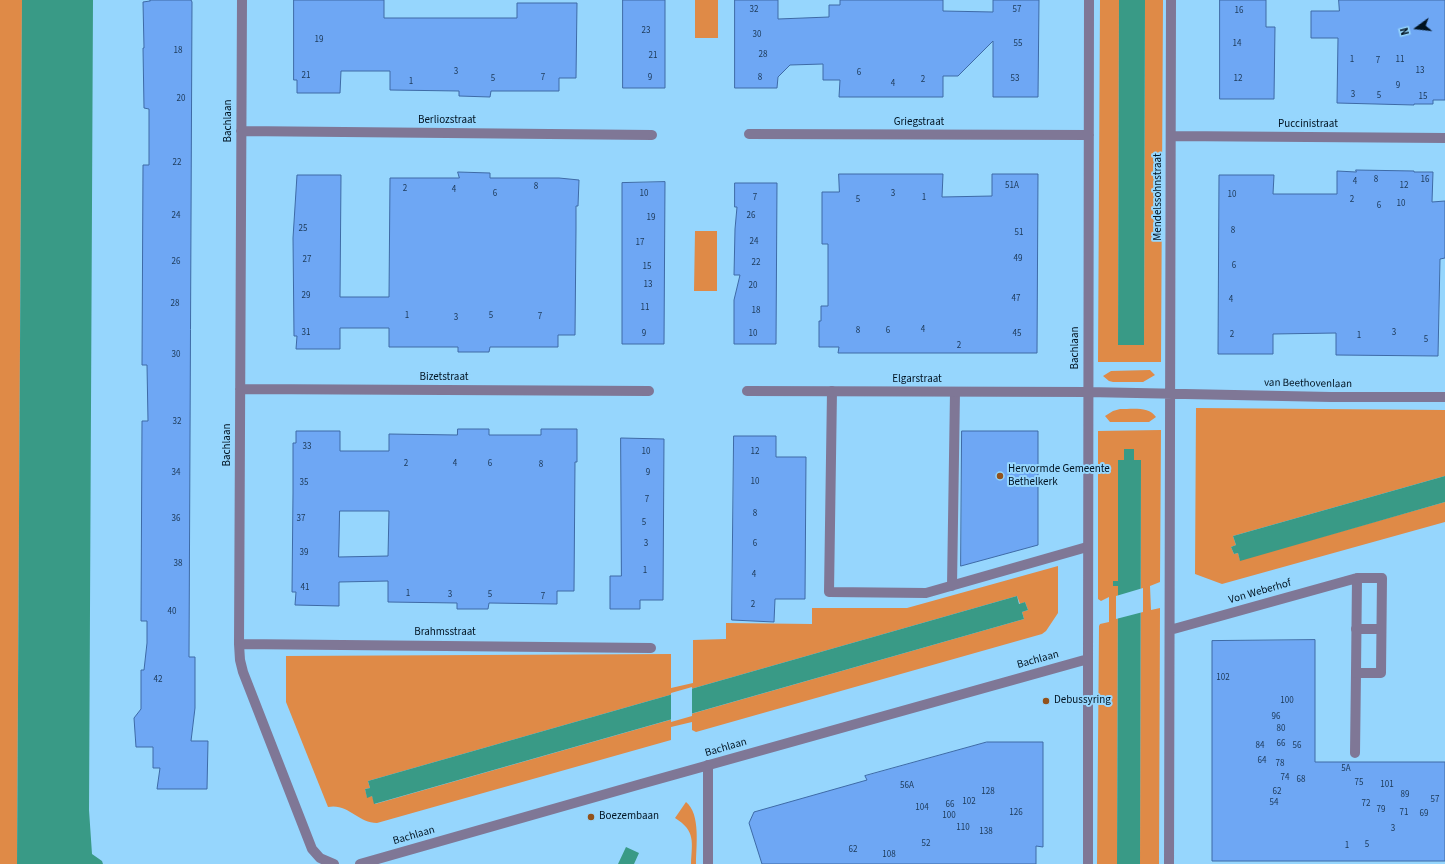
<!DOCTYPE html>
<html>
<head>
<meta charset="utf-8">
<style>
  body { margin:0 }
  #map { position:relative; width:1445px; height:864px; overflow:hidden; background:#96d6fd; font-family:"Source Sans 3",sans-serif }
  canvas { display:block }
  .north { position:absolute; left:1397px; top:8px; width:40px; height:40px; -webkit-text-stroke:3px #96d6fd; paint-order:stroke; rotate:255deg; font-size:11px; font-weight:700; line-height:16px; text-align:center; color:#001321 }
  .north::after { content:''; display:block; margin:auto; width:14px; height:18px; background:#001321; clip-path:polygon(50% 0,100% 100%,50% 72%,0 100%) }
</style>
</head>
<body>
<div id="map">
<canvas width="1445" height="864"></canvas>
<div class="north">N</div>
</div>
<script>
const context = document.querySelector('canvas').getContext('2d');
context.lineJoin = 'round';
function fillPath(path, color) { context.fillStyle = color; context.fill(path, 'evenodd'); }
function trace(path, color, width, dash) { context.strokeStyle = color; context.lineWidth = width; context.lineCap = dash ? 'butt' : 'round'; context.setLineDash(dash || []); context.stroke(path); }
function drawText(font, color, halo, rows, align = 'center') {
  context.font = font + ' "Source Sans 3",sans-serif'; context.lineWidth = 4; context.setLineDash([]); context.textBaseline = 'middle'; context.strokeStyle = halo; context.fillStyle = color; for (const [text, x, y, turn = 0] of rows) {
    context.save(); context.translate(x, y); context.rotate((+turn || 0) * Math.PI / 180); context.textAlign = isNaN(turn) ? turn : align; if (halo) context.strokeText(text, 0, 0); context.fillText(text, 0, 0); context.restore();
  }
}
fillPath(new Path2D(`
  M0 0H22L17 864H0Z
  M695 0H718V38H695Z
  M1100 0H1119L1118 345H1144L1145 0H1163L1161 362H1098Z
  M695 231H717V291H694Z
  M1150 370 1155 375 1143 382H1113L1109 381 1103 376 1111 371Z
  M1196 408 1445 410V476L1233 536 1236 545 1231 547 1234 554 1238 553 1240 560 1445 502V522L1222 584 1195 574Z
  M1120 409C1132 409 1149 406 1156 417L1149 422H1110L1105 416 1113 411Z
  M1161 430 1160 582 1150 586 1151 610 1160 608 1159 864H1140L1141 460H1134L1124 450V460H1119L1118 581H1114L1113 586H1118L1117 864H1097L1099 626 1100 624 1109 622V597L1101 601 1098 599V431Z
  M1058 566V613L1046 631 1042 634 696 732 692 730V722L671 727V740L377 823C358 823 348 803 328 807L286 702V656L671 654V688L693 683V640L726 639V623L812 624V608H907ZM1017 596 1020 604 1025 602 1028 610 1022 612 1024 619 375 804 372 796 367 797 365 789 370 788 368 781Z
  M686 802C701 814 696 847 696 864H691C692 842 696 831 675 818Z`), '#df8a47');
fillPath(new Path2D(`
  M22 0H93L89 810 92 854 102 861 103 864H17Z
  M1119 0H1145L1144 345H1118Z
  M1124 449H1134V460H1141L1140 864H1117L1118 586H1113V581H1118V460H1124Z
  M1445 476V502L1240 561 1238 553 1234 554 1231 547 1236 545 1233 536Z
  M1017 596 1019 604 1025 602 1028 610 1022 612 1024 619 374 804 372 796 367 798 365 789 370 788 368 781Z
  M626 847 639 853 634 864H618Z`), '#399a86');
fillPath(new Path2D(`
  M1143 588V612L1116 619V596Z
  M692 687V716L671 722V693Z`), '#96d6fd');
const building = new Path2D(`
  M150 0H191L192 2 189 657H195V708L191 741H208L207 789H157L160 768H153V747H136L134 718 141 709V670H144L147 643V621H141L142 421H148L147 365H142L143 165H149V109L144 108 143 48H144L143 2 150 1Z
  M294 0H384V18H517V3H577L576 78H559V91H491L490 97 459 96V91L390 90V71H341L340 93H297V80H294Z
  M623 0H665V88H623Z
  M735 0H778V19L829 17V5H840V0H943V11L993 12V0H1039L1038 97H993V41L958 76H943V97H839L840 80H823V64L790 65 778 77 777 88H735Z
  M1220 0H1266V27H1275L1274 99H1220Z
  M1339 0H1445V100H1433V104H1414V105L1337 103 1338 38H1311V11H1339Z
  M1356 170 1414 171V172H1433L1432 202 1445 201V258L1440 259 1438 356 1336 355V333L1273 334V354H1218L1219 175H1274L1273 194H1337V171L1356 172Z
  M458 172 490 173V178H559L579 180 578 206H576V229L575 335H558V347H490L489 352H458V347H389V328H340V349H296L297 336H294L293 238 297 175H341L340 297H389L390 178H459Z
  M839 174H943L942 197 992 196V174H1038L1037 353H838L839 347H819V321H821V306H828V244H822V192H839Z
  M665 182 664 344H622V183Z
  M735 183H777L776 344H734V300L740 275H734L735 229 737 207H735Z
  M458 429H489V435H541V429H577V462H575L574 591H557V604L489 603 488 609H457V603L388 602V581L339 582V606L295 605 296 592H292L293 493V443H296V431H340V451H389V434L457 435ZM340 511H389L388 556 339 557Z
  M962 431H1038V545L961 566Z
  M734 436H776V457H806L805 599H775L774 622 732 620Z
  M621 438 664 439 663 600H640V609H610V576H621Z
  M1315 640V762H1445V861H1212V641Z
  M987 742H1043V847L1036 846V864H762L749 823 754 812 867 780 865 776Z`);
fillPath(building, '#6ea7f4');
trace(building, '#3e6aa6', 1);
trace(new Path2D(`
  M832 391 829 592 926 593 1087 547
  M952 586 955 392
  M1356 629H1381
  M1355 753 1356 673
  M708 765V864`), '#7f7796', 10);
trace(new Path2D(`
  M242 0 239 644 240 660 243 672 312 849 320 858 334 864
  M241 131 652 135
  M749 134 1089 135
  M1171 136 1445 138
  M240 389 649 391
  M747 391 1088 392 1331 397H1445
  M1357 578H1382L1381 673H1356Z
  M1170 630 1357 578
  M239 644 651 648
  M360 864 641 784 1088 659 1089 0
  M1088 864V659
  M1169 864 1171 0`), '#7f7796', 10);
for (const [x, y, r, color] of [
  [1000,476,4,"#92521c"],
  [1046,701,4,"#92521c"],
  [591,817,4,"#92521c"]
]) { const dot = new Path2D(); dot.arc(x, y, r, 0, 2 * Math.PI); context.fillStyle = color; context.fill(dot); trace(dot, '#96d6fd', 1.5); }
drawText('9px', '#1c3856', null, [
  ["32",754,10],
  ["57",1017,10],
  ["16",1239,11],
  ["23",646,31],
  ["30",757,35],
  ["19",319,40],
  ["55",1018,44],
  ["14",1237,44],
  ["18",178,51],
  ["28",763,55],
  ["21",653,56],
  ["1",1352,60],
  ["11",1400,60],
  ["7",1378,61],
  ["13",1420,71],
  ["3",456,72],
  ["6",859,73],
  ["21",306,76],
  ["7",543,78],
  ["9",650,78],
  ["8",760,78],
  ["5",493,79],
  ["53",1015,79],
  ["12",1238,79],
  ["2",923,80],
  ["1",411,82],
  ["4",893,84],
  ["9",1398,86],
  ["3",1353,95],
  ["5",1379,96],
  ["15",1423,97],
  ["20",181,99],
  ["22",177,163],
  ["8",1376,180],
  ["16",1425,180],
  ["4",1355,182],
  ["51A",1012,186],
  ["12",1404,186],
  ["8",536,187],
  ["2",405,189],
  ["4",454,190],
  ["6",495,194],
  ["10",644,194],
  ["3",893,194],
  ["10",1232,195],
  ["7",755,198],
  ["1",924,198],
  ["5",858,200],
  ["2",1352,200],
  ["10",1401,204],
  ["6",1379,206],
  ["24",176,216],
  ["26",751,216],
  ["19",651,218],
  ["25",303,229],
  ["8",1233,231],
  ["51",1019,233],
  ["24",754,242],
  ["17",640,243],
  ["49",1018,259],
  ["27",307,260],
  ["26",176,262],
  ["22",756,263],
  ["6",1234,266],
  ["15",647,267],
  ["13",648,285],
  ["20",753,286],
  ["29",306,296],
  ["47",1016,299],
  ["4",1231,300],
  ["28",175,304],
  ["11",645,308],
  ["18",756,311],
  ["1",407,316],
  ["5",491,316],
  ["7",540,317],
  ["3",456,318],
  ["4",923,330],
  ["8",858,331],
  ["6",888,331],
  ["31",306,333],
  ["3",1394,333],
  ["9",644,334],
  ["10",753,334],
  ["45",1017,334],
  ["2",1232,335],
  ["1",1359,336],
  ["5",1426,340],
  ["2",959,346],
  ["30",176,355],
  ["32",177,422],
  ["33",307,447],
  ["10",646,452],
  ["12",755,452],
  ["2",406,464],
  ["4",455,464],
  ["6",490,464],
  ["8",541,465],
  ["34",176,473],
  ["9",648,473],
  ["10",755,482],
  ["35",304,483],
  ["7",647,500],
  ["8",755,514],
  ["36",176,519],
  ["37",301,519],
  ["5",644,523],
  ["3",646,544],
  ["6",755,544],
  ["39",304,553],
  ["38",178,564],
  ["1",645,571],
  ["4",754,575],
  ["41",305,588],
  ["1",408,594],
  ["3",450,595],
  ["5",490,595],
  ["7",543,597],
  ["2",753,605],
  ["40",172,612],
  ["102",1223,678],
  ["42",158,680],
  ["100",1287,701],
  ["96",1276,717],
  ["80",1281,729],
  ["66",1281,744],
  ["84",1260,746],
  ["56",1297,746],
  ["64",1262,761],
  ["78",1280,764],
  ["5A",1346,769],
  ["74",1285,778],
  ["68",1301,780],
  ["75",1359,783],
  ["101",1387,785],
  ["56A",907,786],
  ["128",988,792],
  ["62",1277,792],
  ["89",1405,795],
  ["57",1435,800],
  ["102",969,802],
  ["54",1274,803],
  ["72",1366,804],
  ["66",950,805],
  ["104",922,808],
  ["79",1381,810],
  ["126",1016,813],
  ["71",1404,813],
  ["69",1424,814],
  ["100",949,816],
  ["110",963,828],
  ["3",1393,829],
  ["138",986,832],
  ["52",926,844],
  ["5",1367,845],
  ["1",1347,846],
  ["62",853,850],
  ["108",889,855]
]);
drawText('11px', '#001321', '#96d6fd', [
  ["Bachlaan",229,121,-90],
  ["Berliozstraat",447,121],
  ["Griegstraat",919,123],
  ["Puccinistraat",1308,125],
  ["Mendelssohnstraat",1159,197,-90],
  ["Bachlaan",1076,348,-90],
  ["Bizetstraat",444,378],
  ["Elgarstraat",917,380],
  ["van Beethovenlaan",1308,384,1],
  ["Bachlaan",228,445,-90],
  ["Von Weberhof",1260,592,-16],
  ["Brahmsstraat",445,633],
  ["Bachlaan",1038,660,-15],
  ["Bachlaan",726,748,-16],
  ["Bachlaan",414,836,-16]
]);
drawText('11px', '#001321', '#96d6fd', [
  ["Hervormde Gemeente",1008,470],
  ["Bethelkerk",1008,483],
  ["Debussyring",1054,701],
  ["Boezembaan",599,817]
], 'left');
</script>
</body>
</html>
